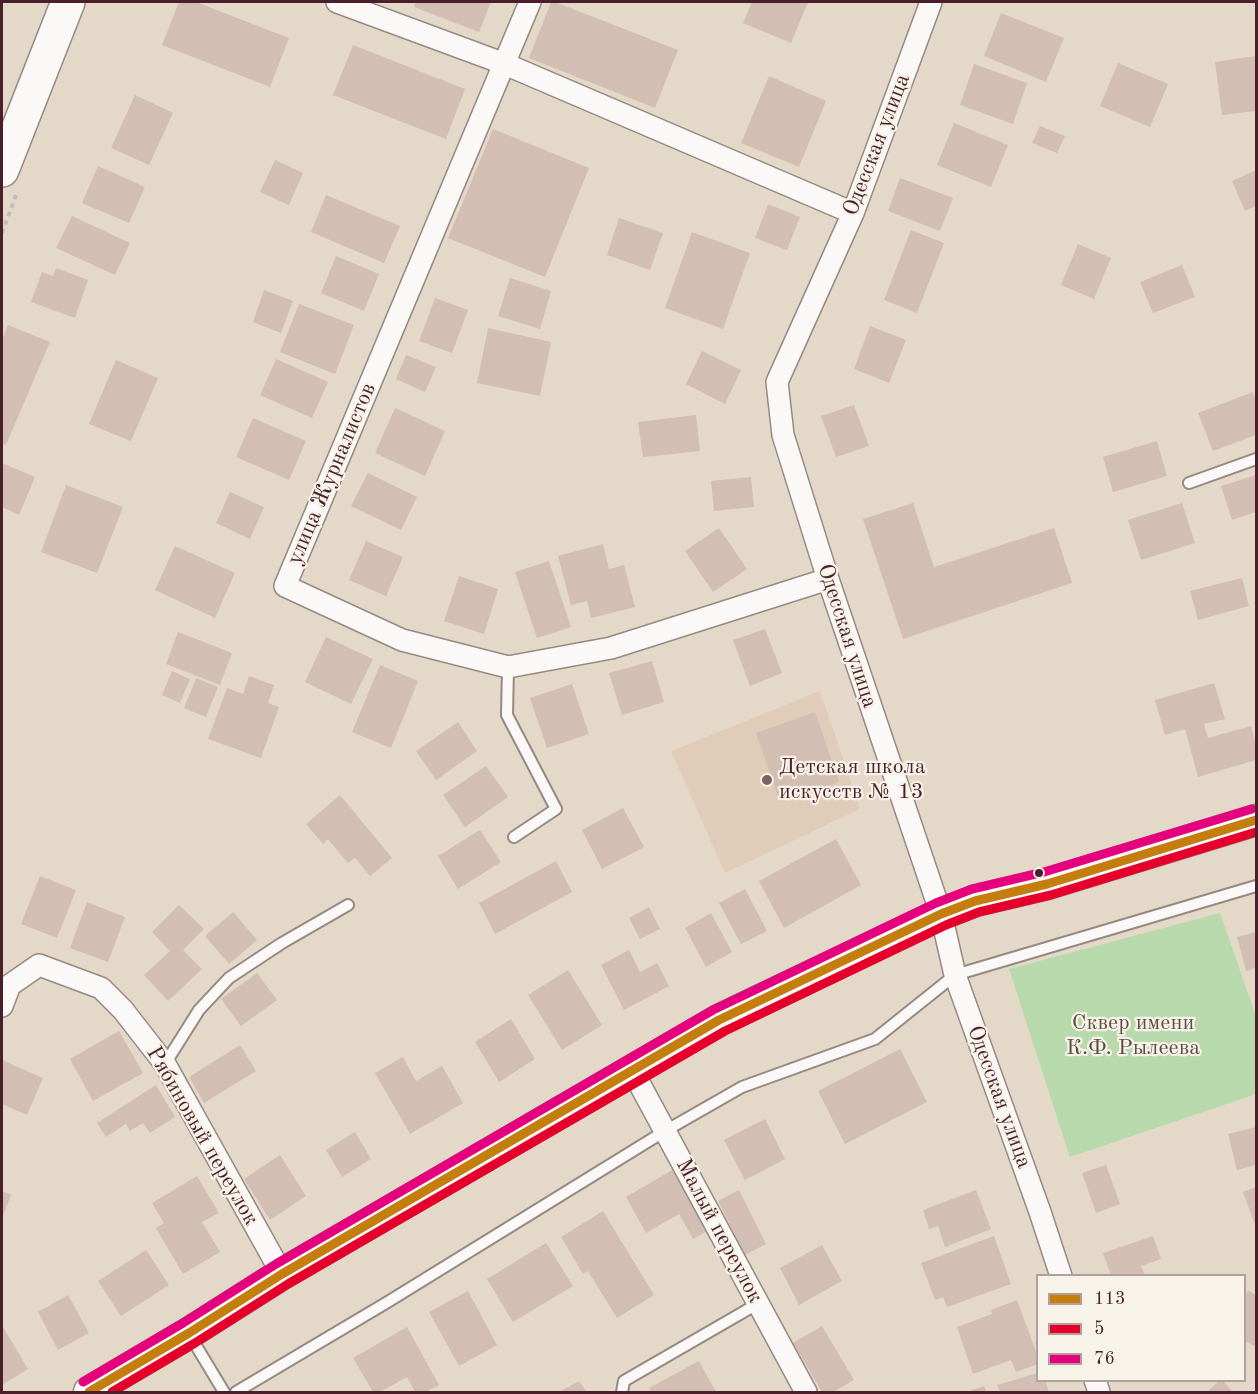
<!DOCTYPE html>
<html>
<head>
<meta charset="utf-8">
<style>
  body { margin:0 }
  #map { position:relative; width:1258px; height:1394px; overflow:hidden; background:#e4d9c8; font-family:"Old Standard TT",serif }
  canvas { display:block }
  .frame { position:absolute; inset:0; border:3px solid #4a1f2b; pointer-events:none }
  .legend { position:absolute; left:1036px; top:1274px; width:210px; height:108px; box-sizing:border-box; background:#f7f3e8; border:2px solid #b29e9c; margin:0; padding:8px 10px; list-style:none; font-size:18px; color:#4a1f2b }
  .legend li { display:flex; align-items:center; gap:12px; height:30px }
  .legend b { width:30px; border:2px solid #b29e9c }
</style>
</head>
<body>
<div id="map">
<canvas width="1258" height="1394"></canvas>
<div class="frame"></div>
<ul class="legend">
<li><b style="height:8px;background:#c37e0d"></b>113</li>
<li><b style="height:8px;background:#e4002b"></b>5</li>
<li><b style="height:8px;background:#e5007d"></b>76</li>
</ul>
</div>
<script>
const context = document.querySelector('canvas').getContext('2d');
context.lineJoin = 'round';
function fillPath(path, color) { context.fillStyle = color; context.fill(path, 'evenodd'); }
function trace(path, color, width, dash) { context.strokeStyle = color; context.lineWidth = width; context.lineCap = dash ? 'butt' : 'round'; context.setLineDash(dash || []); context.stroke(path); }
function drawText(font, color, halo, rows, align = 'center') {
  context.font = font + ' "Old Standard TT",serif'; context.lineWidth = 4.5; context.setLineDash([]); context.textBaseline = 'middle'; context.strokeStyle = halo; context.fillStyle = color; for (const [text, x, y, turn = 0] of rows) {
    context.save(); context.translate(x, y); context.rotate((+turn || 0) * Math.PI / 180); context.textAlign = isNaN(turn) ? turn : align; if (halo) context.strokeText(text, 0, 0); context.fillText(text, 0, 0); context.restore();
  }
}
fillPath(new Path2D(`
  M820 691 860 809 725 873 671 751Z`), '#e1ccb9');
fillPath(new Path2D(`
  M1220 913 1256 1016V1094L1070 1157 1009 969Z`), '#b7d9ab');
fillPath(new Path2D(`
  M179 2H196L289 38 270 87 162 45Z
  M416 2H491L479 32 414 7Z
  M551 2H555L678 50 655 108 529 58Z
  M752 2H808L791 43 743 23Z
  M1001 13 1064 38 1046 82 984 56Z
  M353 45 465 89 446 139 333 95Z
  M1256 56V111L1222 115 1215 62Z
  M1118 63 1168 84 1150 127 1100 106Z
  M974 64 1027 83 1013 124 960 105Z
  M769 76 826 101 799 167 741 143Z
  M135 95 173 113 149 165 111 148Z
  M954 123 1008 145 991 187 937 165Z
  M1040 126 1065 136 1057 153 1032 143Z
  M493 129 589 168 545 277 448 238Z
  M275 160 303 173 289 205 260 192Z
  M98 166 145 187 129 223 82 203Z
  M1256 170V206L1245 211 1232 181Z
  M900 178 953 198 940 231 888 211Z
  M326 195 400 226 384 263 311 232Z
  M768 204 800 217 787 250 755 238Z
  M72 216 130 243 115 275 56 248Z
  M619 218 663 233 650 270 607 255Z
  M911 230 944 243 917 313 884 300Z
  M692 232 750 253 723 329 665 308Z
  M1078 244 1111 258 1094 299 1061 285Z
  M336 256 379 274 364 311 321 293Z
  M1182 265 1195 297 1153 313 1140 282Z
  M56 268 88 280 75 318 31 302 42 272 53 276Z
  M510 278 551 291 540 329 498 316Z
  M264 290 293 301 281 333 253 322Z
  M435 298 468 310 452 353 419 341Z
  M299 304 354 325 335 374 280 352Z
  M8 325 50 342 6 445 2 443V340Z
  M870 326 906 340 889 383 854 369Z
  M488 328 551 342 540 396 477 383Z
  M702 351 741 370 725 404 686 384Z
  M406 355 436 367 425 392 396 379Z
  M276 359 328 382 312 418 260 395Z
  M116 360 158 378 131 441 89 424Z
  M1253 392 1256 401V435L1213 451 1198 413Z
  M854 405 869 446 836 457 821 416Z
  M395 408 445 431 425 476 375 453Z
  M696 415 700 451 643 457 638 422Z
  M253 418 306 441 289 480 236 457Z
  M1157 441 1167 476 1113 492 1103 457Z
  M2 463 35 477 19 515 2 507Z
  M368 473 417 497 401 530 351 506Z
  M1256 475V512L1232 520 1221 486Z
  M751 477 754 507 714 511 711 481Z
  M66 485 123 507 97 573 41 552Z
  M230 492 264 507 250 539 216 523Z
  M913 503 934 567 1054 528 1072 583 903 639 863 519Z
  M1182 503 1195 543 1141 560 1128 520Z
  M719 528 747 569 713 592 685 551Z
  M366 541 403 557 386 596 349 580Z
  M603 544 609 569 624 565 635 607 591 618 587 601 571 605 558 556Z
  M175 546 235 573 215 618 155 590Z
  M549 561 571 627 537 638 515 572Z
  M459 576 498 589 484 634 444 621Z
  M1242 578 1249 606 1198 620 1190 591Z
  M765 629 782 673 750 686 733 640Z
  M178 632 232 653 220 685 166 664Z
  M326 637 373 659 351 704 305 682Z
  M652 661 664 702 622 715 609 673Z
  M380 665 418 681 391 748 352 732Z
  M172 671 190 679 180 703 162 695Z
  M249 676 274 685 268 703 279 707 261 758 208 739 227 688 243 694Z
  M196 678 218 687 206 717 184 708Z
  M1214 683 1225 719 1204 724 1208 738 1251 726 1256 746V760L1198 777 1185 729 1165 735 1155 700Z
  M572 684 589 734 547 748 530 698Z
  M815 712 839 782 780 802 756 733Z
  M458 722 477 751 436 780 416 751Z
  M486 766 508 797 465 827 443 795Z
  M340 795 392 858 370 876 355 858 348 863 328 839 323 844 306 824Z
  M623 808 644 847 602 869 582 830Z
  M480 830 501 862 458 889 438 856Z
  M836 839 861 885 784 928 759 881Z
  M556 861 572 892 495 934 479 903Z
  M40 876 76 890 57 938 21 924Z
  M745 889 767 931 741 944 719 903Z
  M87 902 125 917 108 962 70 948Z
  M179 905 204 929 183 950 202 969 168 1001 144 975 170 951 152 932Z
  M649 907 660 929 640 939 629 918Z
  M233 912 257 940 229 964 205 936Z
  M711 913 732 952 706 967 685 928Z
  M1256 932V968L1246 971 1237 937Z
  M629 950 640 972 657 963 669 986 624 1010 601 965Z
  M568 970 602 1025 562 1050 528 995Z
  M257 973 277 1000 241 1026 221 999Z
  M511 1019 535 1059 499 1082 475 1042Z
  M119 1031 143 1073 93 1101 70 1059Z
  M240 1045 256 1071 204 1103 189 1077Z
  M900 1049 927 1102 845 1144 818 1091Z
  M403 1057 416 1081 442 1066 463 1103 410 1134 375 1073Z
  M2 1060 43 1078 27 1115 2 1104Z
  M156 1085 175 1117 150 1133 143 1123 130 1131 126 1124 106 1137 97 1123Z
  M765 1119 785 1159 745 1180 724 1140Z
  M1256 1127V1165L1237 1170 1228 1134Z
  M355 1132 371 1159 342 1177 326 1150Z
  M280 1155 306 1196 270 1220 244 1179Z
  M1106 1165 1120 1204 1096 1213 1082 1173Z
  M674 1169 709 1230 693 1239 679 1214 646 1233 626 1197Z
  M197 1176 219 1213 202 1222 220 1252 183 1274 156 1228 164 1223 152 1203Z
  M1256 1187V1228L1243 1192Z
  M739 1190 766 1244 745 1255 718 1201Z
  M976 1190 991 1229 945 1247 938 1226 929 1229 923 1210Z
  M2 1191 11 1195 2 1218Z
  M603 1211 654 1295 617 1318 588 1271 583 1274 561 1237Z
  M994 1236 1011 1284 947 1307 943 1297 935 1300 921 1263Z
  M1153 1236 1161 1259 1141 1266 1145 1275H1111L1103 1253Z
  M546 1243 573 1286 513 1322 487 1279Z
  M822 1245 842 1281 799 1305 780 1268Z
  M146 1250 169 1285 121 1316 98 1281Z
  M1248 1290 1256 1295V1347L1245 1341V1297Z
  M468 1291 497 1345 459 1366 429 1312Z
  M68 1295 89 1333 58 1350 38 1312Z
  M1017 1300 1038 1357V1364L1016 1372 1011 1360 973 1374 957 1327 992 1314 991 1310Z
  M822 1326 854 1380 833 1392H822L793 1343Z
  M3 1327 28 1369 2 1385V1328Z
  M407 1327 439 1385 426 1392H415L407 1377 380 1392H373L353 1358Z
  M699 1361 716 1392H651L649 1388Z
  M1038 1373V1380H1045L1049 1392H1000L997 1385Z
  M1220 1380H1222L1233 1392H1207Z
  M579 1381 587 1392H559Z
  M984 1386 986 1392H966Z`), '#d2beb3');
const lane = new Path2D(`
  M1189 483 1256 459
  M508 667 507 715 556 809 514 837
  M165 1064 199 1010 229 978 282 943 348 905
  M189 1334 224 1392
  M236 1392 386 1303 665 1131 742 1087 875 1039 955 975 1256 886
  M622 1392 624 1381 759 1303`);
const street = new Path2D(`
  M337 2 505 64 853 213
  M530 2 285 586 402 640 508 667 611 648 828 579
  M931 2 853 213 777 382 783 435 828 579 941 914 955 975 1040 1212 1061 1276
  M2 1006 10 985 39 965 101 988 123 1010 165 1064 282 1274
  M632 1070 806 1392
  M1095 1380 1099 1392`);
const secondary = new Path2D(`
  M89 1392 189 1333 282 1274 719 1020 941 914 975 901 1047 884 1256 820`);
const highway = new Path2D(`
  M2 170 68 2`);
trace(lane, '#968983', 14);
trace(street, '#968983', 24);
trace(secondary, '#968983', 33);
trace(highway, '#968983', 36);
trace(new Path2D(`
  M2 233 16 195`), '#c2bbba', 4, [4.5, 4.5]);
trace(lane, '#fbf9f7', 10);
trace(street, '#fbf9f7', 21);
trace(secondary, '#fbf9f7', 30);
trace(highway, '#fbf9f7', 33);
trace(new Path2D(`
  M89 1392 189 1333 282 1274 719 1020 941 914 975 901 1047 884 1256 820`), '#c37e0d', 9);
trace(new Path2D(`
  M112 1392 195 1343 288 1284 725 1031 946 925 979 912 1051 895 1256 832`), '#e4002b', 9);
trace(new Path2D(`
  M83 1382 183 1323 276 1264 713 1010 936 903 972 889 1044 872 1252 809`), '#e5007d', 9);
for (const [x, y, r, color] of [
  [767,780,6,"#806062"],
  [1039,873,5,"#4a1f2b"]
]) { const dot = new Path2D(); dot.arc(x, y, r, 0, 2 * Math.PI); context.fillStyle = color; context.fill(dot); trace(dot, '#f7f3e8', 2); }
drawText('22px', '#4a1f2b', '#f7f3e8', [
  ["Одесская улица",877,145,-69],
  ["улица Журналистов",332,474,-67],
  ["Одесская улица",847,636,72],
  ["Одесская улица",999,1097,70],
  ["Рябиновый переулок",202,1136,60],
  ["Малый переулок",719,1231,62]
]);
drawText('22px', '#4a1f2b', '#f7f3e8', [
  ["Детская школа",779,767],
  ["искусств № 13",779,792]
], 'left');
drawText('22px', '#5c4e45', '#f7f3e8', [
  ["Сквер имени",1133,1023],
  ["К.Ф. Рылеева",1133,1048]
]);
</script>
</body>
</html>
